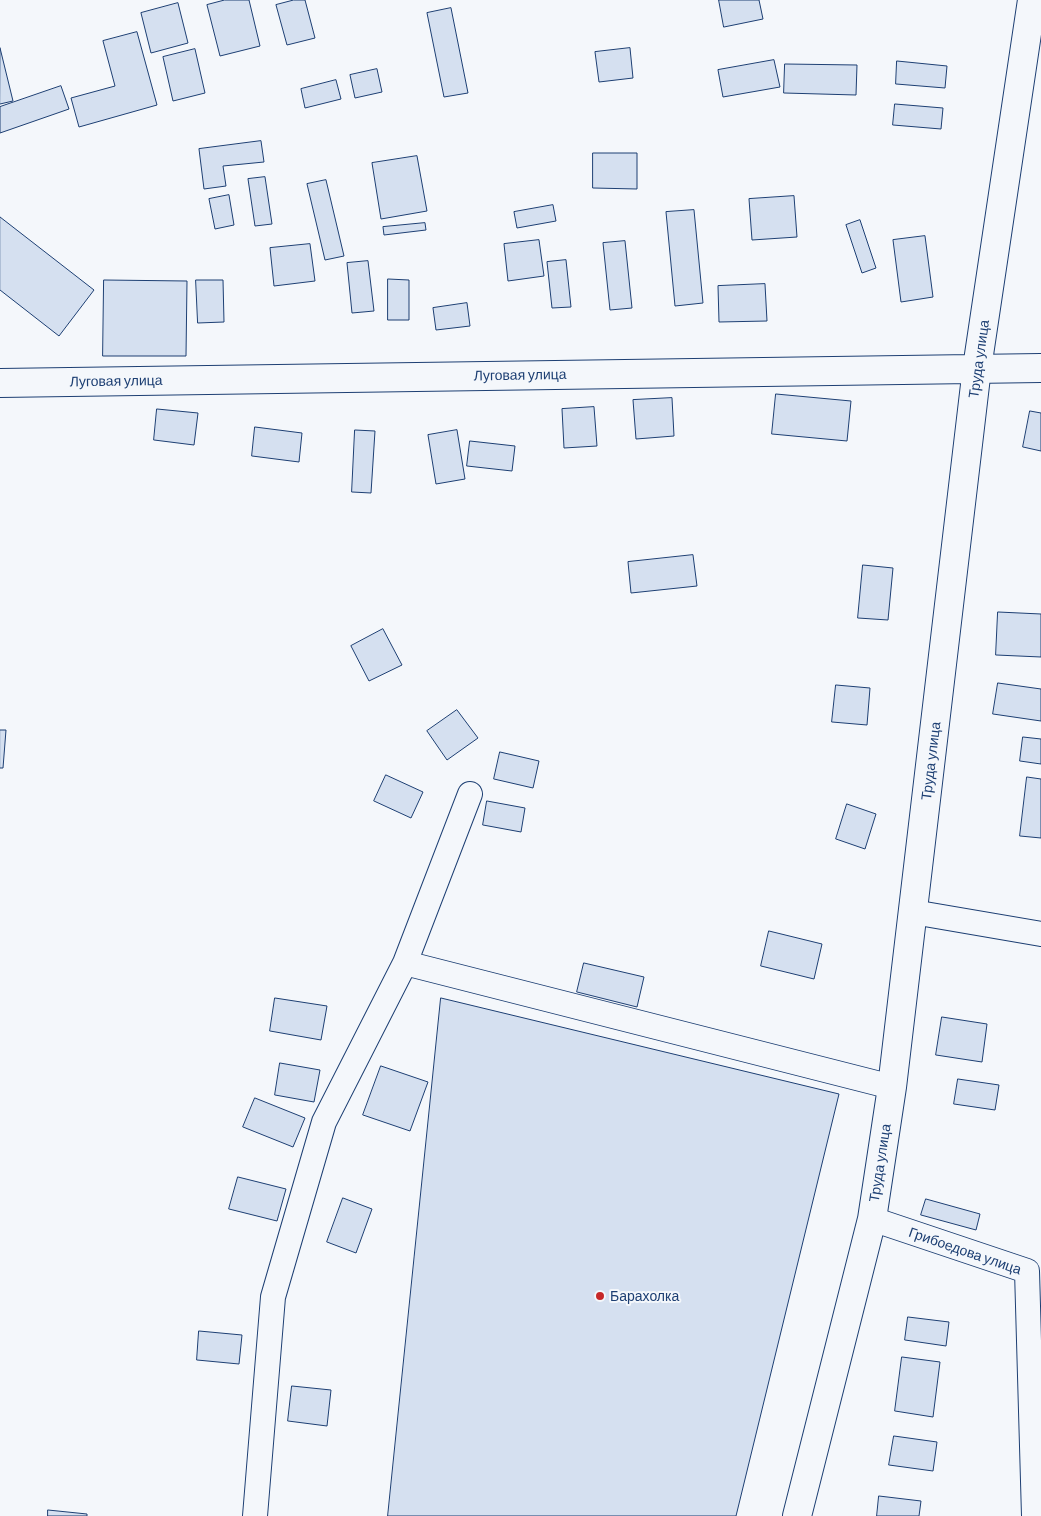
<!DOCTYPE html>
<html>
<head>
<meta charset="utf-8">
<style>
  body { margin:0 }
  canvas { display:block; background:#f4f7fb }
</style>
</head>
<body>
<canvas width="1041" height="1516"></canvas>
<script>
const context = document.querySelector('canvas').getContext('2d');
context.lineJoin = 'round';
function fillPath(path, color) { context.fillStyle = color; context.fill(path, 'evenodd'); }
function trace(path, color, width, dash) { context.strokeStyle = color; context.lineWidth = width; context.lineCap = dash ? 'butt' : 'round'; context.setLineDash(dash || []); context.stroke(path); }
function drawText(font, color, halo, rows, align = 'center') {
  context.font = font + ' Barlow,sans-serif'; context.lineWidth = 4; context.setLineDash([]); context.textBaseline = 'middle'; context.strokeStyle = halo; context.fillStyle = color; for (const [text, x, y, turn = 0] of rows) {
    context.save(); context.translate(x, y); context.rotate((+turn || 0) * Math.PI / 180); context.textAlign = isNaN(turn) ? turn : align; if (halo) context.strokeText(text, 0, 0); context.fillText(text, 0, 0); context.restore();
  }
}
const building = new Path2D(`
  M225 0H249L260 46 220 56 207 5Z
  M294 0H305L315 38 287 45 276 5Z
  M719 0H759L763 19 724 27Z
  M178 3 188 43 151 53 141 13Z
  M451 8 468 93 444 97 427 13Z
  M137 32 157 105 79 127 71 98 115 86 103 41Z
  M0 48 13 101 0 104Z
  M630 48 633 78 599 82 595 52Z
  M195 49 205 93 173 101 163 57Z
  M774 60 780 87 723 97 718 70Z
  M897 61 947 66 945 88 896 84Z
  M785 64 857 65 856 95 784 93Z
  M377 69 382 92 355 98 350 75Z
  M336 80 341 99 305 108 301 89Z
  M61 86 69 109 0 133V107Z
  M895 104 943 108 941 129 893 125Z
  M261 141 264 162 223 166 226 186 204 189 199 149Z
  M593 153H637V189L593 188Z
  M417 156 427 211 381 219 372 163Z
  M265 177 272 224 255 226 248 179Z
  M326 180 344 256 325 260 307 184Z
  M229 195 234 225 215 229 209 199Z
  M794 196 797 237 752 240 749 199Z
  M553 205 556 221 517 228 514 212Z
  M694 210 703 303 675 306 666 212Z
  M0 217 94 290 59 336 0 290Z
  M860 220 876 268 862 273 846 225Z
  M425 223 426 230 384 235 383 227Z
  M925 236 933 297 901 302 893 240Z
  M539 240 544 276 508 281 504 244Z
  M625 241 632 308 610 310 603 243Z
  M310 244 315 281 274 286 270 248Z
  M566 260 571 307 552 308 547 262Z
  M368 261 374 311 352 313 347 263Z
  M388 279 409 280V320H388Z
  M104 280 187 281 186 356H103Z
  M196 280H223L224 322 198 323Z
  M765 284 767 321 719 322 718 286Z
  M467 303 470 326 436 330 433 308Z
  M776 394 851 401 847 441 772 434Z
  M672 398 674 436 636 439 633 400Z
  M594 407 597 446 564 448 562 409Z
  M157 409 198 413 194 445 154 440Z
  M1030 411 1041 413V451L1023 447Z
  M255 427 302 433 299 462 252 456Z
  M355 430 375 431 371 493 352 492Z
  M457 430 465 479 436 484 428 435Z
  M470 441 515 446 512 471 467 466Z
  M693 555 697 586 631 593 628 562Z
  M863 565 893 568 888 620 858 618Z
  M998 612 1041 614V657L996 655Z
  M383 629 402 665 369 681 351 646Z
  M998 683 1041 689V721L993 714Z
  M836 685 870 688 867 725 832 722Z
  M457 710 478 738 447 760 427 731Z
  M0 730H6L3 768H0Z
  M1023 737 1041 739V764L1020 761Z
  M500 752 539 761 533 788 494 779Z
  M386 775 423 792 411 818 374 801Z
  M1027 777 1041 779V838L1020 836Z
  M487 801 525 808 521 832 483 825Z
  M847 804 876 814 865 849 836 839Z
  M769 931 822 944 814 979 761 966Z
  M584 963 644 977 637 1007 577 992Z
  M275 998 327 1006 321 1040 270 1031Z
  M441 998 839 1094 736 1516H388Z
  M942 1017 987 1024 982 1062 936 1055Z
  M280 1063 320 1070 314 1102 275 1095Z
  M381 1066 428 1082 410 1131 363 1115Z
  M958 1079 999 1085 995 1110 954 1104Z
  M255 1098 305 1118 293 1147 243 1127Z
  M238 1177 286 1189 277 1221 229 1209Z
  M343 1198 372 1209 356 1253 327 1242Z
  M926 1199 980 1214 976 1230 921 1215Z
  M908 1317 949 1322 946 1346 905 1340Z
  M199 1331 242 1335 239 1364 197 1360Z
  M902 1357 940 1362 933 1417 895 1411Z
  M292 1386 331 1390 327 1426 288 1421Z
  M894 1436 937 1442 933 1471 889 1465Z
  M879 1496 921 1501 919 1516H877Z
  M48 1510 87 1514V1516H48Z`);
fillPath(building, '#d5e0f0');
trace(building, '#1d3f73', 1);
const street = new Path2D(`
  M913 912 1041 934
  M405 963 892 1087
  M872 1219 1027 1271 1034 1516
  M255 1516 273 1297 324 1122 405 963 470 794`);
const secondary = new Path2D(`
  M0 383 1041 368
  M797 1516 872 1219 892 1087 977 368 1032 0`);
trace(street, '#1d3f73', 26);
trace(secondary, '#1d3f73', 30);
trace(street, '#f4f7fb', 24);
trace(secondary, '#f4f7fb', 28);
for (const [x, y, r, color] of [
  [600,1296,5,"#c62828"]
]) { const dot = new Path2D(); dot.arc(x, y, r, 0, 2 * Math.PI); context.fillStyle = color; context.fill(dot); trace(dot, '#f4f7fb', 2); }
drawText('14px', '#1d3f73', '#f4f7fb', [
  ["Труда улица",979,359,-82],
  ["Луговая улица",520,375,-1],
  ["Луговая улица",116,381,-1],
  ["Труда улица",931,761,-83],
  ["Труда улица",880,1163,-81],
  ["Грибоедова улица",965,1251,19]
]);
drawText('14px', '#1d3f73', '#f4f7fb', [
  ["Барахолка",610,1296]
], 'left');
</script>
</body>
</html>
